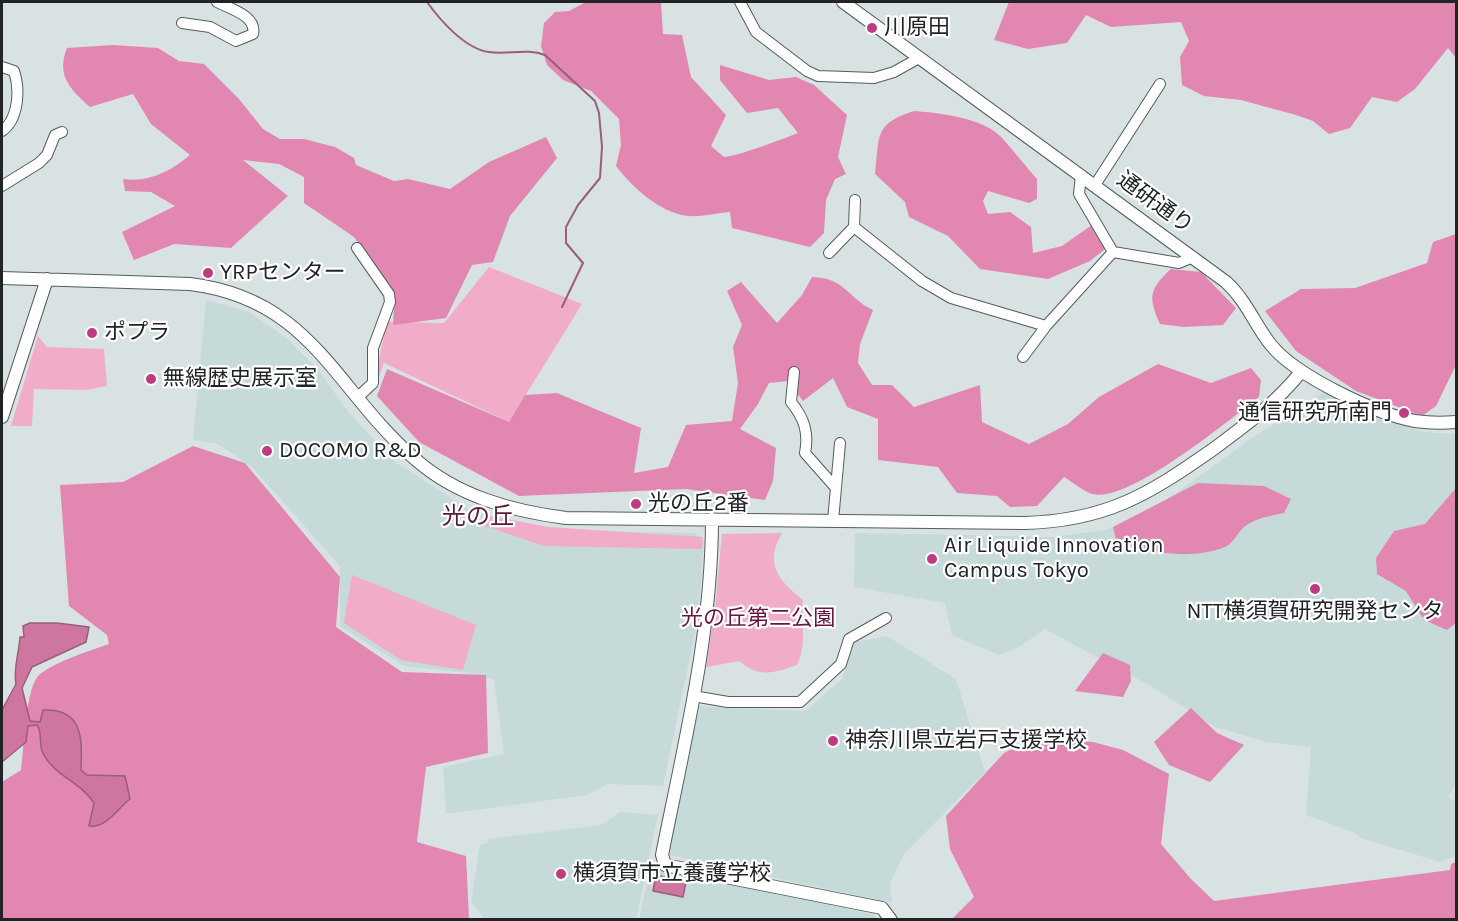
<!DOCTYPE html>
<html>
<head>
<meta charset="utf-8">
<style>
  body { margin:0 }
  #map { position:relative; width:1458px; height:921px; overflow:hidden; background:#d8e2e3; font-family:Karla,sans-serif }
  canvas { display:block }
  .frame { position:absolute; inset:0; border:3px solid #212424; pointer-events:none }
</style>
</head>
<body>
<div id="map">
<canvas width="1458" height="921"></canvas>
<div class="frame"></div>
</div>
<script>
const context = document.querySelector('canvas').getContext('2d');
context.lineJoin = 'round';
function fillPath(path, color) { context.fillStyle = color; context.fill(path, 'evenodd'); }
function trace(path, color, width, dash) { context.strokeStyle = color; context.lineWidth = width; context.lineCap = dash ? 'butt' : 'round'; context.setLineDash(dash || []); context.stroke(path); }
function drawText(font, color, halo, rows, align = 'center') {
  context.font = font + ' Karla,"Noto Sans JP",sans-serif'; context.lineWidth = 4.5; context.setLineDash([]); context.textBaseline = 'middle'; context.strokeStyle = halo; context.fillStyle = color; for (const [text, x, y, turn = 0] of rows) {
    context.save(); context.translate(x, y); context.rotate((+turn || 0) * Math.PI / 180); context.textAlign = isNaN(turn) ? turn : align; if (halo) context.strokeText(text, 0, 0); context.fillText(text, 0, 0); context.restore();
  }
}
fillPath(new Path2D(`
  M206 300 249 312 285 337 316 367 350 414 395 462 467 508 507 522 545 530 694 533 704 540 698 618 663 786 608 784 587 795 446 814 443 767 504 754 494 680 468 673 404 666 340 626V566L252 467 218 444 193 440Z
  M1324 392 1384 420 1424 432 1456 434V783L1448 798 1456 801V856L1440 862 1361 838 1353 832 1306 815 1311 747 1267 742 1215 727 1149 685 1045 629 1019 647 999 655 952 635 945 603 854 587 855 533 1053 537 1105 530 1134 518 1175 494 1249 440Z
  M887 636 956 679 985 772 903 855 890 884 892 903 669 855 665 851 698 706 802 711 808 709 843 678 851 643Z
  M620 812 658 815 636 919H485L471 902 480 845 487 843 488 839 601 825Z
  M650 867 872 914 878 919 639 920Z`), '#c6dada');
fillPath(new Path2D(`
  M489 267 582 304 509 422 384 363 371 397 387 322 444 323Z
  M38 336 47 347 104 349 107 386 86 390 34 389 32 426H11Z
  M487 515 548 527 703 537 702 549 544 546 485 526Z
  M782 533C764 563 778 580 803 600 800 623 808 643 797 665 776 673 757 678 740 661L706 667 715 608 722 534Z
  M352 575 476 625 463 670 401 660 344 623Z`), '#f1acca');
fillPath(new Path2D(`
  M586 2H661L663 34 682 35 691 77 726 115 711 146 724 157C742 155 779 140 798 133L778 108 747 113 720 80V65L769 80 796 77 814 85 847 115 838 157 846 174 835 179 826 200 824 233 810 247 732 228 730 212C717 213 701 217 688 216 660 213 632 187 616 166L621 145 619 119 591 91 563 80 547 65 541 46 544 23 555 12 569 11Z
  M1009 2H1456V58L1448 48 1415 89 1397 102 1372 97 1350 128 1329 134 1313 121 1296 115 1241 100 1204 96 1182 85 1180 57 1189 41 1181 22 1111 27 1086 15 1067 43 1028 49 994 40Z
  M113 45 158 48 179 61 204 64 239 99 263 129 280 139H304L335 147 354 158 356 165 394 181 408 179 450 189 489 162 546 137 557 158 510 216 493 262 472 265 446 318 393 325 395 295 354 237 304 203V177L279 164 243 160 288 196 231 248 174 244 134 260 122 232 175 206 151 192 125 191 123 179C149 183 171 171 190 155L151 124 133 94 90 107C70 89 56 76 67 48Z
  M914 111C941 113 985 118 1003 139 1015 152 1025 166 1037 179V199L1029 203 988 191 983 201 988 214 1010 212 1031 227 1033 253 1062 246 1096 222 1109 236 1104 250 1090 261 1048 279 980 269 948 236 909 217 905 202 875 174C880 136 873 124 914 111Z
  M1456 234V365L1436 406 1422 416 1356 391 1296 351 1265 311 1301 289 1355 288 1427 263 1433 242Z
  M1171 269 1201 272 1236 308 1223 325 1184 327 1160 324C1148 297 1149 289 1171 269Z
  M812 277C846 278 846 297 873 310L860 344 858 363 872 385H892L914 407 980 385 982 422 1029 444 1068 424 1099 397 1158 364 1211 383 1251 368 1261 380 1259 397C1229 420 1128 504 1092 494 1083 491 1072 482 1064 477L1037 506 1010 507 997 496 957 493 938 467 878 460V419L847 407 833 378 803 401 788 381 769 383 758 404 740 429 776 448 773 481 765 500 686 489 519 496 419 442 377 396 387 369 509 422 525 395 557 393 641 428 634 473 668 467 686 425 732 421 738 383 733 347 742 325 727 291 741 282 777 323 802 295Z
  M193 446 245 463 340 577 336 627 402 672 486 675 488 753 426 767 417 842 466 856 469 919H2V782L21 770C24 750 25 686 40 674 59 660 87 652 109 644L107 635 69 606 60 485 123 482Z
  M1198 483 1264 486 1291 499 1284 513C1270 516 1255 518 1244 527 1238 532 1233 544 1225 547 1191 560 1148 554 1116 539L1113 527Z
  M1456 488V623L1447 630 1424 620 1406 591 1377 574 1376 558 1394 531 1425 524Z
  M1103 653 1130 665 1131 681 1123 697 1075 691Z
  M1191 708 1217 733 1244 745 1210 782 1169 765 1154 742Z
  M1036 737 1093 742 1123 750 1169 774 1161 844 1191 879 1214 901 1450 870 1451 864 1456 862V919H952L974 897 950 849 946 816 1004 753Z`), '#e287b1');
const water = new Path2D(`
  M30 623H57L89 627 86 642 32 667 22 688 30 721 40 722 43 710C84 708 82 740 81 770L87 775 125 776 130 799C117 809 107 828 89 826L94 803C82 783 53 775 43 753 38 744 43 733 37 725L28 726 26 742 2 762V710L16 684C13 669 19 653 20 637H24L23 626Z
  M656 875 686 882 683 897 653 891Z`);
fillPath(water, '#ce769f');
trace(water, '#9a5d7a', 1.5);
trace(new Path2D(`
  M427 2C440 20 465 49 489 52 508 55 527 48 545 55L595 101 599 113 602 147 600 178 578 205 566 227V243L583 263 562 307`), '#9a5d7a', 2);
const minor = new Path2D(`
  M740 2 756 32 807 71 818 76 874 78 894 72 919 58
  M182 23 210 27 236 41 253 34C257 16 231 9 217 2
  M2 67 14 71C20 89 19 119 2 131
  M1081 175 1079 194 1113 252 1179 263 1193 257
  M1095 185 1160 84
  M2 186 39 163 47 155 55 135 62 132
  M854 227 922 281 951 298 1046 326
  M357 248 389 294 390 302 373 348V383L358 397
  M829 253 854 227 855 200
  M1023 357 1046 326 1113 252
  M794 372 791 402C804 418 809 432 805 453L835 487
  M833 521 840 443
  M693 696 728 702H800L841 664 849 639 886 618`);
const tertiary = new Path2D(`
  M843 2 1226 282C1246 300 1255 325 1271 345 1296 376 1376 414 1415 421 1429 423 1443 423 1456 422
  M2 278 190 284C312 299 334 389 415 459 457 496 511 511 566 518L1024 523C1105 521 1148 495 1212 450 1247 424 1273 406 1301 372
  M2 417 47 279
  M712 519C712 633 684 744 662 855L665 865 882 908 891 920`);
trace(minor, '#545c5d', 12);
trace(tertiary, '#545c5d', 14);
trace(minor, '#fff', 10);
trace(tertiary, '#fff', 12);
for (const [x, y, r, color] of [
  [872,28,6,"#be3b81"],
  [208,273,6,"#be3b81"],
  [92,333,6,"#be3b81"],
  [151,379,6,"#be3b81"],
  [1404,413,6,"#be3b81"],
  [267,451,6,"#be3b81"],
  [636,504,6,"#be3b81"],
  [932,559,6,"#be3b81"],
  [1315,589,6,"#be3b81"],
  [833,741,6,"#be3b81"],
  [561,874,6,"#be3b81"]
]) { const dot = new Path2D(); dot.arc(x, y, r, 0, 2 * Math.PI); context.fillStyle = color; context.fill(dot); trace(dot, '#fff', 2); }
drawText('22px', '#212424', '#fff', [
  ["川原田",884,28],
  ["YRPセンター",220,273],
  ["ポプラ",104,333],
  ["無線歴史展示室",163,379],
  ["通信研究所南門",1392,413,"right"],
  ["DOCOMO R&D",279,451],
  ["光の丘2番",648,504],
  ["Air Liquide Innovation",944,546],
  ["Campus Tokyo",944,571],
  ["NTT横須賀研究開発センタ",1315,612,"center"],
  ["神奈川県立岩戸支援学校",845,741],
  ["横須賀市立養護学校",573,874]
], 'left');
drawText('22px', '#212424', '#fff', [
  ["通研通り",1155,203,36]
]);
drawText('22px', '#661642', '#fff', [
  ["光の丘第二公園",758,619]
]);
drawText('24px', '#58193a', '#fff', [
  ["光の丘",478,517]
]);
</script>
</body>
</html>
